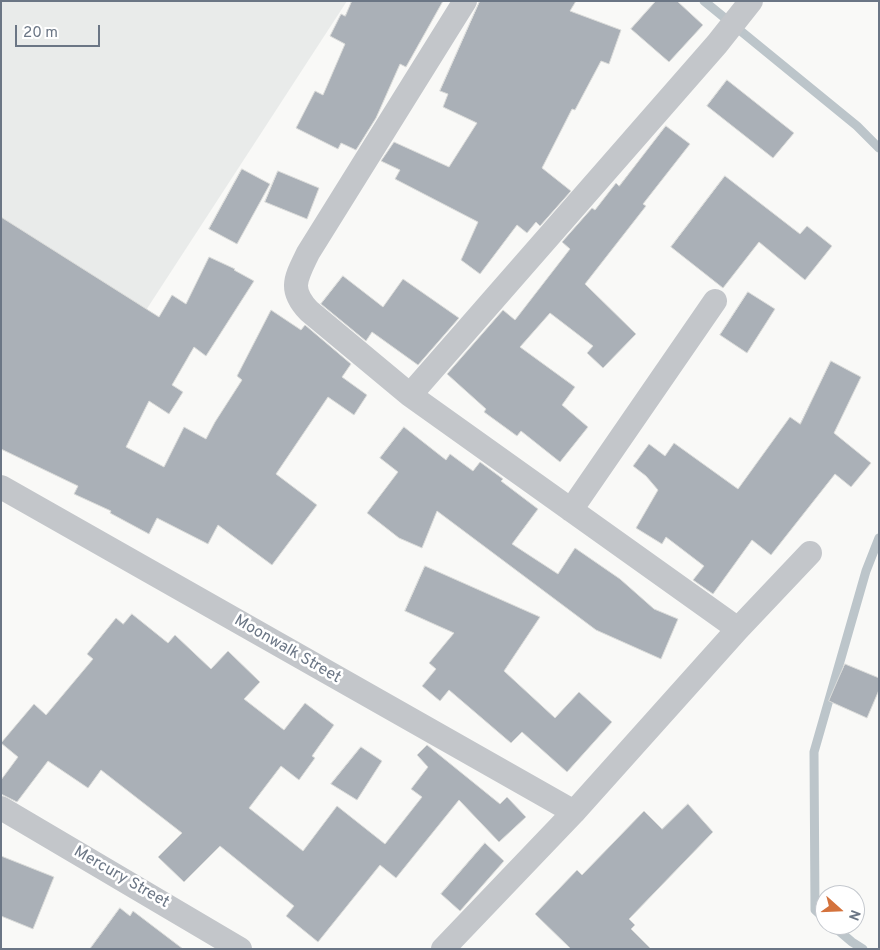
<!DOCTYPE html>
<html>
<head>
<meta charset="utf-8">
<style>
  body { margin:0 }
  #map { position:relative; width:880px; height:950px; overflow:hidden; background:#f9f9f7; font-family:Overpass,sans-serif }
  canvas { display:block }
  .frame { position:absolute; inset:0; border:2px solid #6b7685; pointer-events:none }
  .north { position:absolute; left:815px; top:885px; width:50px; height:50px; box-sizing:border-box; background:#fff; border:1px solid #c4c8ce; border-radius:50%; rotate:110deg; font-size:14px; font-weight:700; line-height:20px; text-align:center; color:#6b7685 }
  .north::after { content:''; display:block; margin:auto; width:18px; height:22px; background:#d4723c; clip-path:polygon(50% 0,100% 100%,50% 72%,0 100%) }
  .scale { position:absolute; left:15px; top:25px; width:85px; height:22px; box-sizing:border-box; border:2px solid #6b7685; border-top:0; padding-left:6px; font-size:15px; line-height:18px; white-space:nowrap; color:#6b7685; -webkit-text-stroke:4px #fff; paint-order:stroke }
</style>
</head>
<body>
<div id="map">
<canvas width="880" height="950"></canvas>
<div class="frame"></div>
<div class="north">N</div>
<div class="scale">20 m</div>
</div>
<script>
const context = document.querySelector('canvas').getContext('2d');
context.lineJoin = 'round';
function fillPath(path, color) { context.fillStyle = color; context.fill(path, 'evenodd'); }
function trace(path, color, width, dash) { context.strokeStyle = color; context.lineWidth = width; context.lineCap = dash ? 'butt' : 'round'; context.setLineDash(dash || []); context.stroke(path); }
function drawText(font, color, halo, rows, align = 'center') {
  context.font = font + ' Overpass,sans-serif'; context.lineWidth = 5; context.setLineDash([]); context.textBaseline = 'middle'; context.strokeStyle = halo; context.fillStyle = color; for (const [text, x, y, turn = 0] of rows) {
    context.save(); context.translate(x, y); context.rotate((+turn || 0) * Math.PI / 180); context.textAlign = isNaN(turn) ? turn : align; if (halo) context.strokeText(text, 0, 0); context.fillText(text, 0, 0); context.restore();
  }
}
fillPath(new Path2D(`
  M1 1H347L111 364 1 303Z`), '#e9ebea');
trace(new Path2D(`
  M704 1 857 126 879 148
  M825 919 815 910 814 752 866 571 879 538
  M832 925 852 942 863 949`), '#bcc5ca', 9);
const building = new Path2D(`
  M352 1H443L406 67 400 64 376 118 356 150 341 143 338 149 296 128 315 91 323 95 345 44 330 36 341 14 345 16Z
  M480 1H576L570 11 621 30 609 64 601 61 575 110 572 109 542 168 571 191 540 226 536 222 527 233 517 225 480 274 461 260 478 222 395 179 400 170 381 161 394 142 449 167 477 123 443 107 448 94 440 91Z
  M656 1H677L703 25 669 62 631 29Z
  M727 80 794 133 773 158 707 106Z
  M666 126 690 144 643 204 646 206 585 284 636 334 603 368 587 353 593 346 550 313 520 347 575 387 562 405 588 427 560 462 521 431 517 436 484 412 486 409 447 374 503 310 515 320 570 249 562 242 592 208 595 210 616 183 619 186Z
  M242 169 270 184 237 244 209 229Z
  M278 171 319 188 307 219 265 202Z
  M725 176 800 234 807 226 832 246 805 280 759 242 723 288 671 247Z
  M1 217 159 317 172 295 186 304 209 257 235 269 234 270 254 281 206 356 194 347 172 385 183 392 169 414 149 401 126 447 164 467 184 427 206 439 215 422 242 380 237 376 271 310 301 330 305 325 351 364 342 377 367 395 354 415 328 397 276 474 317 505 272 565 218 525 208 544 157 518 149 534 110 513 111 511 74 494 78 486 1 449Z
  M343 276 383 307 403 279 459 318 418 365 372 332 366 341 321 304Z
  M748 292 775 309 747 353 720 335Z
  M831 361 861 377 834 433 871 463 851 487 835 474 771 555 752 540 713 594 693 580 704 566 666 537 662 544 636 528 658 490 646 476 633 466 649 444 665 456 674 443 738 489 790 417 800 424Z
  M404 427 446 460 450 454 473 471 480 462 503 479 501 481 538 509 512 544 558 574 575 548 620 579 654 609 678 619 661 659 596 630 437 511 422 548 399 538 367 513 398 472 380 458Z
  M425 566 540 617 504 671 555 718 579 692 612 722 567 772 522 732 511 743 449 690 440 701 422 686 436 669 429 663 454 633 405 611Z
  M132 614 168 643 175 635 211 669 228 651 260 682 244 699 284 730 305 703 334 725 312 756 315 758 299 780 281 766 249 808 303 851 337 806 385 844 422 797 411 789 428 767 417 755 427 745 500 804 507 797 526 817 499 842 459 800 396 878 380 865 318 942 286 916 294 906 220 846 184 882 158 857 182 833 101 770 88 788 48 761 17 802 1 794V780L18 757 1 743 34 704 46 715 93 659 87 654 116 618 123 624Z
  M845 664 879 678V690L867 718 829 701Z
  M361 747 382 761 357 800 331 784Z
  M688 804 713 832 629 919 635 925 631 929 651 949H571L535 914 577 870 582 875 644 811 662 829Z
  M485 843 504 861 460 911 441 894Z
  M1 856 54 877 33 929 1 916Z
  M120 908 130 916 133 911 183 949H90Z`);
fillPath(building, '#aab0b7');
trace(building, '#dadbd9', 1);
trace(new Path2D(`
  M465 1 308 253C296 278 288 289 309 311L410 395 738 629
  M410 395 717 44 751 1
  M1 487 574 812
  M571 510 715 301
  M1 808 240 949
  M443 949 574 812 738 629 810 553`), '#c3c6ca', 24);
drawText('16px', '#6b7685', '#fff', [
  ["Moonwalk Street",287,650,30],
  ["Mercury Street",121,878,30]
]);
</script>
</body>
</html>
